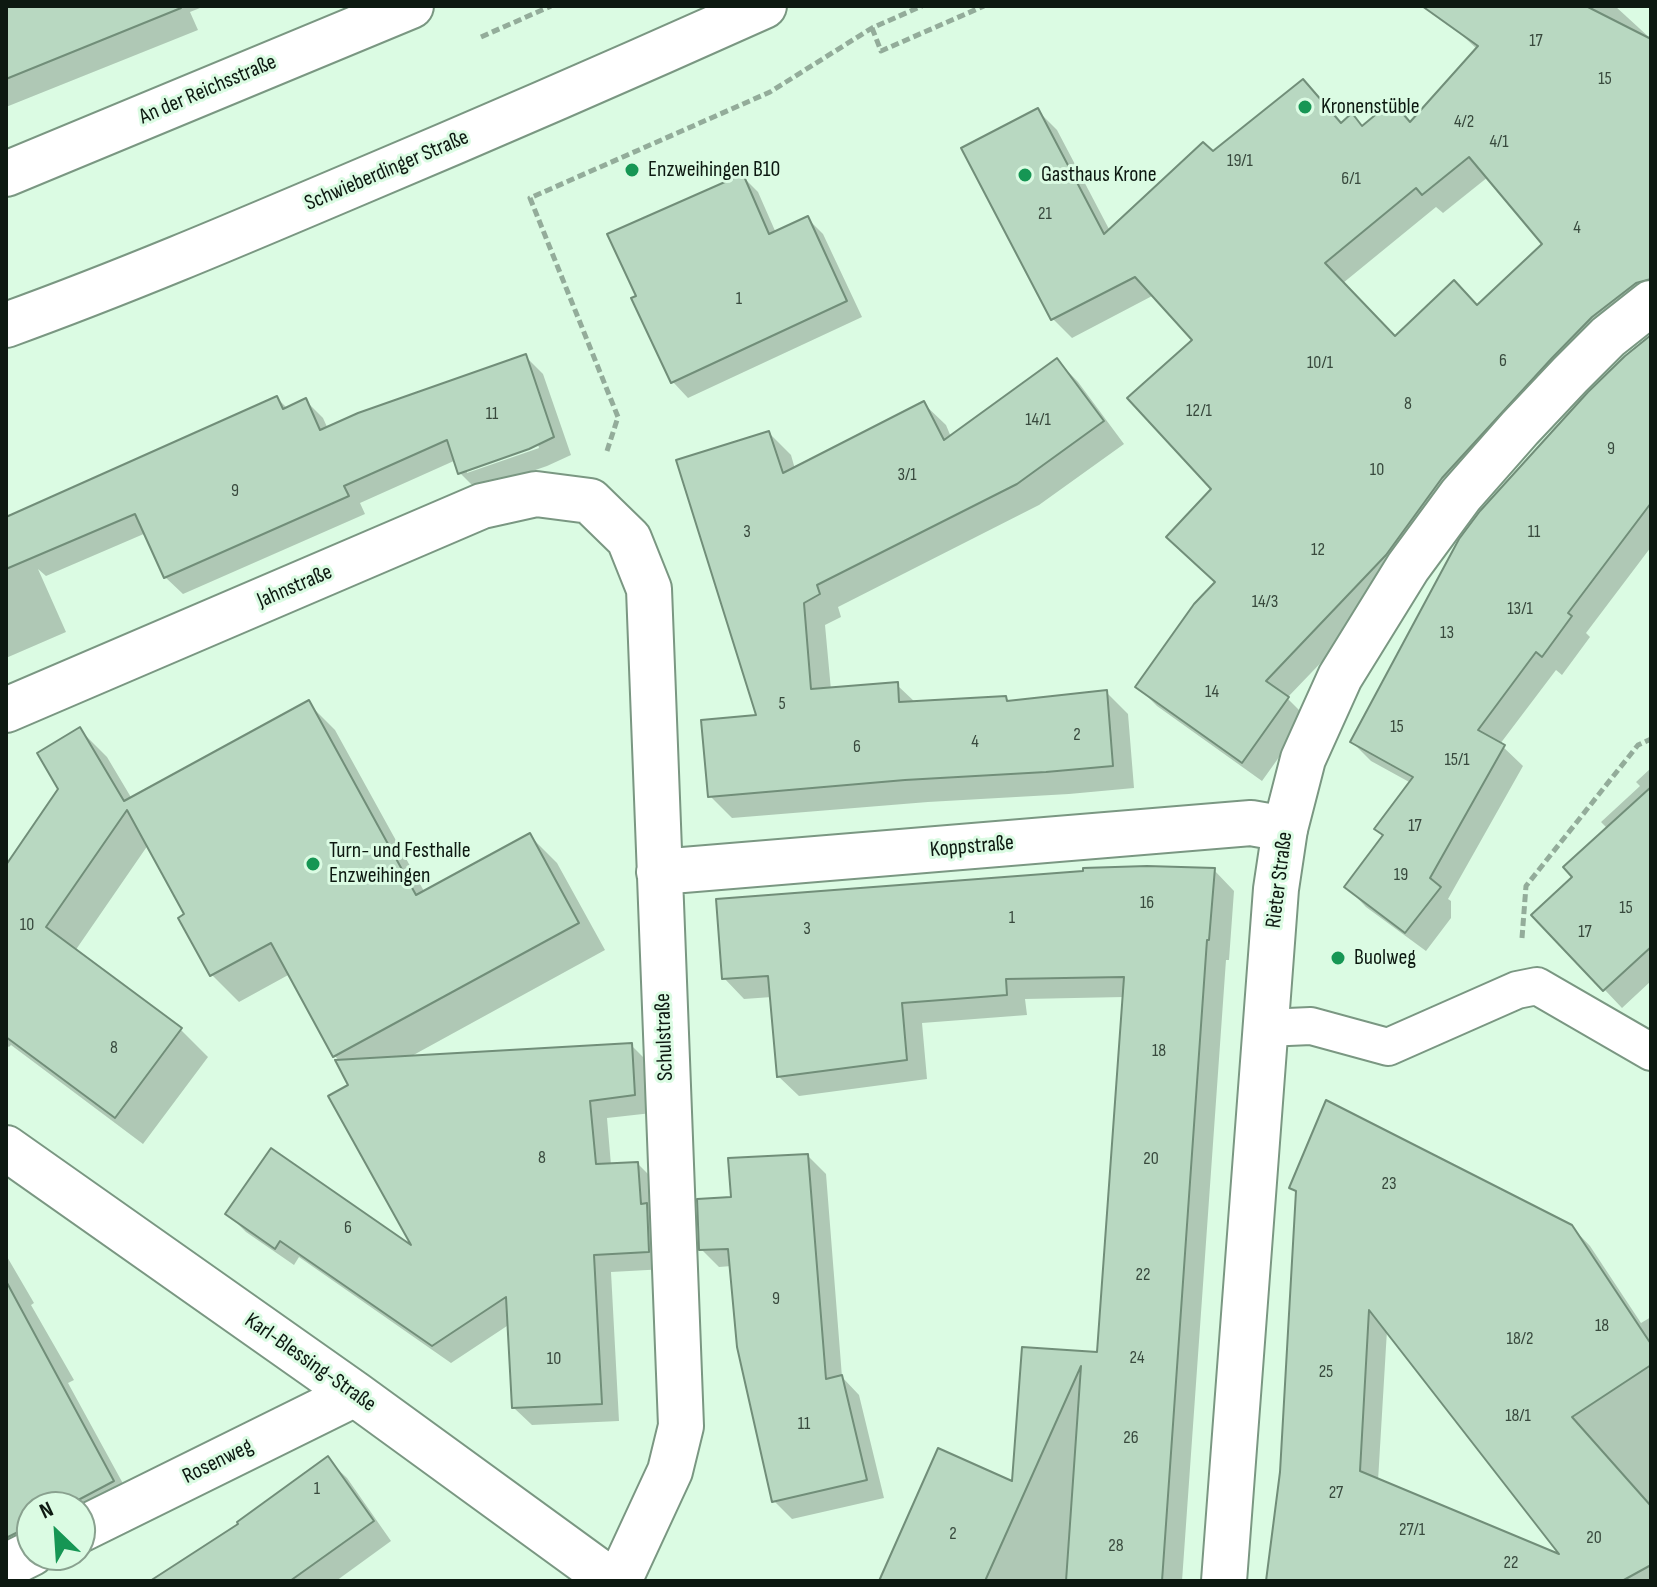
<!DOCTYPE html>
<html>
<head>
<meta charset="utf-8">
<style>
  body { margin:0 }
  #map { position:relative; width:1657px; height:1587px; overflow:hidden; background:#dbfbe3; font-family:"Sofia Sans Condensed",sans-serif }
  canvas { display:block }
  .frame { position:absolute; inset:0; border:8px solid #0d1911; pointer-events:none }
  .north { position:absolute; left:16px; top:1491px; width:80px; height:80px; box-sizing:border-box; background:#dbfbe3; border:2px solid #89a18f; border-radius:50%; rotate:335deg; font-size:22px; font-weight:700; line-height:32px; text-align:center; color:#0d1911 }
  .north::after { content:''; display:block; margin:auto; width:28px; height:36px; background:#169654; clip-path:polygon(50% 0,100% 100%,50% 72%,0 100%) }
</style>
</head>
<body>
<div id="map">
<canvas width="1657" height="1587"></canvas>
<div class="frame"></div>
<div class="north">N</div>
</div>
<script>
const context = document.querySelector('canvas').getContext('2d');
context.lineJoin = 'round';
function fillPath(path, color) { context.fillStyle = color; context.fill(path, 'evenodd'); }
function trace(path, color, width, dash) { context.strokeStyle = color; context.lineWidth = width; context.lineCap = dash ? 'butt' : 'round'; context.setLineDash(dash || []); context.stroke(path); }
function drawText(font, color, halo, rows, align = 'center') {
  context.font = font + ' "Sofia Sans Condensed",sans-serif'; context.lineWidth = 6; context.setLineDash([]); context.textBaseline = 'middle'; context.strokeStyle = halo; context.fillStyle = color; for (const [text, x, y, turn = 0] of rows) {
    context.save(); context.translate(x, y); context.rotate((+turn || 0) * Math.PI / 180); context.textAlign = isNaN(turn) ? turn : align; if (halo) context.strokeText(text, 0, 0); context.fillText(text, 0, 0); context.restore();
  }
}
fillPath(new Path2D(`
  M6 6H205L190 12 198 30 6 107Z
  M1466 6H1615L1651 39V305L1405 575 1287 698 1307 718 1262 781 1157 706 1138 687 1217 582 1214 489 1195 340 1154 295 1072 338 1053 319 1038 111 1057 130 1110 231 1213 154 1303 82 1342 124 1352 116 1364 128 1392 104 1411 123 1477 49 1451 25ZM1488 177 1545 245 1478 307 1395 339 1343 283 1436 207 1443 213Z
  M742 176 758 192 776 233 807 218 823 234 862 317 688 398 673 382 639 297Z
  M1651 337V547L1586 633 1590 637 1562 675 1556 670 1500 744 1523 766 1448 899 1451 901V918L1426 951 1366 907 1347 887 1384 836 1411 783 1371 761 1352 742Z
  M525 356 543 374 571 455 547 466 477 490 460 473 456 460 360 503 365 514 183 594 165 577 146 533 46 576 38 569 66 632 6 658V544L277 398 288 409 306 401 323 418 328 429ZM538 444 539 448 467 473V468Z
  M1057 360 1078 382 1124 444 1039 505 838 607 841 617 825 625 831 690 897 685 916 703 1006 698 1010 702 1106 692 1128 714 1134 788 1069 794 928 802 732 818 710 796 759 717 769 433 791 455 795 469 924 404 946 425 951 437Z
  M308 703 335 730 425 893 530 836 557 863 605 950 408 1058 631 1045 649 1063 652 1113 607 1118 611 1165 638 1164 656 1182 666 1269 611 1272 619 1421 532 1425 514 1408 510 1324 451 1363 299 1257 294 1265 246 1232 228 1214 417 1252 340 1062 335 1056 290 974 239 1002 212 975 187 915 148 845 75 951 181 1030 208 1057 143 1144 11 1045 9 1047 6 1045V868L61 789 80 730 107 757 132 799Z
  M1651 768V981L1622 1008 1534 915 1575 877 1608 829 1601 822 1640 786 1636 782Z
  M1214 870 1234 891 1229 960H1226L1182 1581H881L1014 1484 1024 1349 1099 1354 1125 997 1025 999 1027 1015 922 1023 927 1079 799 1096 778 1076 772 997 744 999 724 978Z
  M808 1156 826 1174 842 1377 859 1395 884 1498 792 1519 774 1501 732 1266 719 1267 701 1249 733 1198Z
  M1292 1187 1571 1226 1590 1246 1641 1323 1651 1317V1581H1268L1282 1472 1298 1193ZM1387 1330 1566 1559 1378 1481Z
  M6 1255 34 1303 31 1305 74 1380 68 1383 132 1500 80 1507H32V1554L6 1568Z
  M327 1459 347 1478 391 1541 336 1581H154L241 1524Z`), '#0003');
const building = new Path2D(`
  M6 6H180L181 8 6 79Z
  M1422 6H1586L1651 39V279L1636 283 1592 317 1552 358 1442 478 1386 555 1266 681 1289 697 1242 763 1135 687 1194 604 1215 582 1166 537 1211 489 1127 398 1192 340 1135 277 1051 320 961 148 1038 108 1104 234 1203 142 1213 151 1303 79 1341 123 1352 113 1362 126 1392 101 1410 122 1478 46ZM1469 157 1542 244 1477 305 1454 280 1395 336 1325 263 1416 188 1422 195Z
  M743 174 769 234 808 216 847 301 671 383 631 298 636 296 607 234Z
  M1651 335V503L1568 613 1572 616 1542 657 1536 652 1478 730 1505 745 1430 878 1441 887 1405 933 1344 887 1383 835 1374 829 1413 777 1350 742 1459 539 1480 511 1588 392 1625 356Z
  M526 354 554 437 529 449 458 474 447 440 344 486 349 496 164 578 135 514 6 569V517L277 396 283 409 306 398 320 430 358 413Z
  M1057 358 1104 421 1017 484 817 585 820 594 804 603 811 689 898 682 899 702 1006 696 1007 701 1107 690 1113 766 1046 772 905 780 708 797 701 720 756 715 676 460 769 431 783 473 924 401 944 440Z
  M309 700 416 895 530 833 579 923 333 1057 271 943 210 976 178 918 184 914 127 810 46 927 182 1028 115 1118 6 1037V865L58 789 37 753 80 727 124 801Z
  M1651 787V947L1603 991 1531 915 1572 877 1563 867Z
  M1147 866 1215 868 1209 940H1207L1162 1581H1066L1081 1366 985 1581H879L938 1448 1012 1481 1022 1347 1097 1352 1124 977 1006 979 1007 995 902 1003 907 1060 777 1077 768 976 722 979 716 899 1083 871V868Z
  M632 1043 635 1095 590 1101 596 1164 638 1162 641 1204 647 1203 649 1252 594 1255 602 1404 512 1408 506 1297 432 1346 280 1241 275 1249 225 1214 271 1148 411 1245 328 1096 348 1085 335 1060Z
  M1326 1100 1572 1225 1651 1344V1365L1572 1417 1651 1506V1565L1622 1581H1266L1280 1472 1296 1191 1289 1188ZM1369 1310 1559 1554 1360 1471Z
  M808 1154 826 1379 842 1375 867 1480 772 1502 737 1347 728 1249 699 1250 697 1199 731 1197 728 1158Z
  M6 1281 114 1481 65 1507H32V1525L6 1538Z
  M328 1456 374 1521 290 1581H150L238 1524 237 1522Z`);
fillPath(building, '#b8d8c1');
trace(building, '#718e79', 2);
const lane = new Path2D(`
  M1265 1028 1311 1026 1388 1047 1517 990 1537 986 1651 1052`);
const street = new Path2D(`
  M6 174 411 6
  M6 710 482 506 536 494 590 501 629 539 649 589 681 1426 670 1471 619 1581
  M659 872 1251 823 1285 829
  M6 1148 355 1394 612 1581
  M80 1530 355 1394
  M6 1566 32 1553`);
const secondary = new Path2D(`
  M1224 1581 1276 889 1285 829 1303 759 1340 677 1408 567 1461 495 1520 428 1570 375 1608 337 1651 303`);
const primary = new Path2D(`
  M6 325C122 283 235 235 348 187 488 128 626 68 764 6`);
trace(lane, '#7a9782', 40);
trace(street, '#7a9782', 48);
trace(secondary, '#7a9782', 48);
trace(primary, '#7a9782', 48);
trace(new Path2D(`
  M872 28 881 51 984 6
  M481 37 551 6
  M607 451 618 417 530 198 770 92 872 28 922 6
  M1522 938 1526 886 1638 745 1651 739`), '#93ac9a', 5, [8, 4]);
trace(lane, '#fff', 36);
trace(street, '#fff', 44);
trace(secondary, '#fff', 44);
trace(primary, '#fff', 44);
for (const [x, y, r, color] of [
  [1305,107,8,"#169654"],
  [632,170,8,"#169654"],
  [1025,175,8,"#169654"],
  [313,864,8,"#169654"],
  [1338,958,8,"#169654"]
]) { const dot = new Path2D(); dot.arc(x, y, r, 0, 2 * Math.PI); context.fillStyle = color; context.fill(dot); trace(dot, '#dbfbe3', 3); }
drawText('18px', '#38493d', null, [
  ["17",1536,41],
  ["15",1605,79],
  ["4/2",1464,122],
  ["4/1",1499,142],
  ["19/1",1240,161],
  ["6/1",1351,179],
  ["21",1045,214],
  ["4",1577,228],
  ["1",739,299],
  ["6",1503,361],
  ["10/1",1320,363],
  ["8",1408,404],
  ["12/1",1199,411],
  ["11",492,414],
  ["14/1",1038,420],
  ["9",1611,449],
  ["10",1377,470],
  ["3/1",907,475],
  ["9",235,491],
  ["3",747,532],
  ["11",1534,532],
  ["12",1318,550],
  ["14/3",1265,602],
  ["13/1",1520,609],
  ["13",1447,633],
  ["14",1212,692],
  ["5",782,704],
  ["15",1397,727],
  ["2",1077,735],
  ["4",975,742],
  ["6",857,747],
  ["15/1",1457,760],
  ["17",1415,826],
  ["19",1401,875],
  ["16",1147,903],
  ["15",1626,908],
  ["1",1012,918],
  ["10",27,925],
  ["3",807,929],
  ["17",1585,932],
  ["8",114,1048],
  ["18",1159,1051],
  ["8",542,1158],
  ["20",1151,1159],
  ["23",1389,1184],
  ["6",348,1228],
  ["22",1143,1275],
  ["9",776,1299],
  ["18",1602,1326],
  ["18/2",1520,1339],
  ["24",1137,1358],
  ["10",554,1359],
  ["25",1326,1372],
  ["18/1",1518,1416],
  ["11",804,1424],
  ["26",1131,1438],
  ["1",317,1489],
  ["27",1336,1493],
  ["27/1",1412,1530],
  ["2",953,1534],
  ["20",1594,1538],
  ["28",1116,1546],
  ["22",1511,1563]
]);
drawText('22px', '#0d1911', '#dbfbe3', [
  ["An der Reichsstraße",208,90,-23],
  ["Schwieberdinger Straße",387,171,-23],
  ["Jahnstraße",295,587,-23],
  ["Koppstraße",972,847,-5],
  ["Rieter Straße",1280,880,-83],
  ["Schulstraße",665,1037,-92],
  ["Karl-Blessing-Straße",310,1363,35],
  ["Rosenweg",218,1462,-26]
]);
drawText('22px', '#0d1911', '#dbfbe3', [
  ["Kronenstüble",1321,107],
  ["Enzweihingen B10",648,170],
  ["Gasthaus Krone",1041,175],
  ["Turn- und Festhalle",329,851],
  ["Enzweihingen",329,876],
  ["Buolweg",1354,958]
], 'left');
</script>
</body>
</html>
